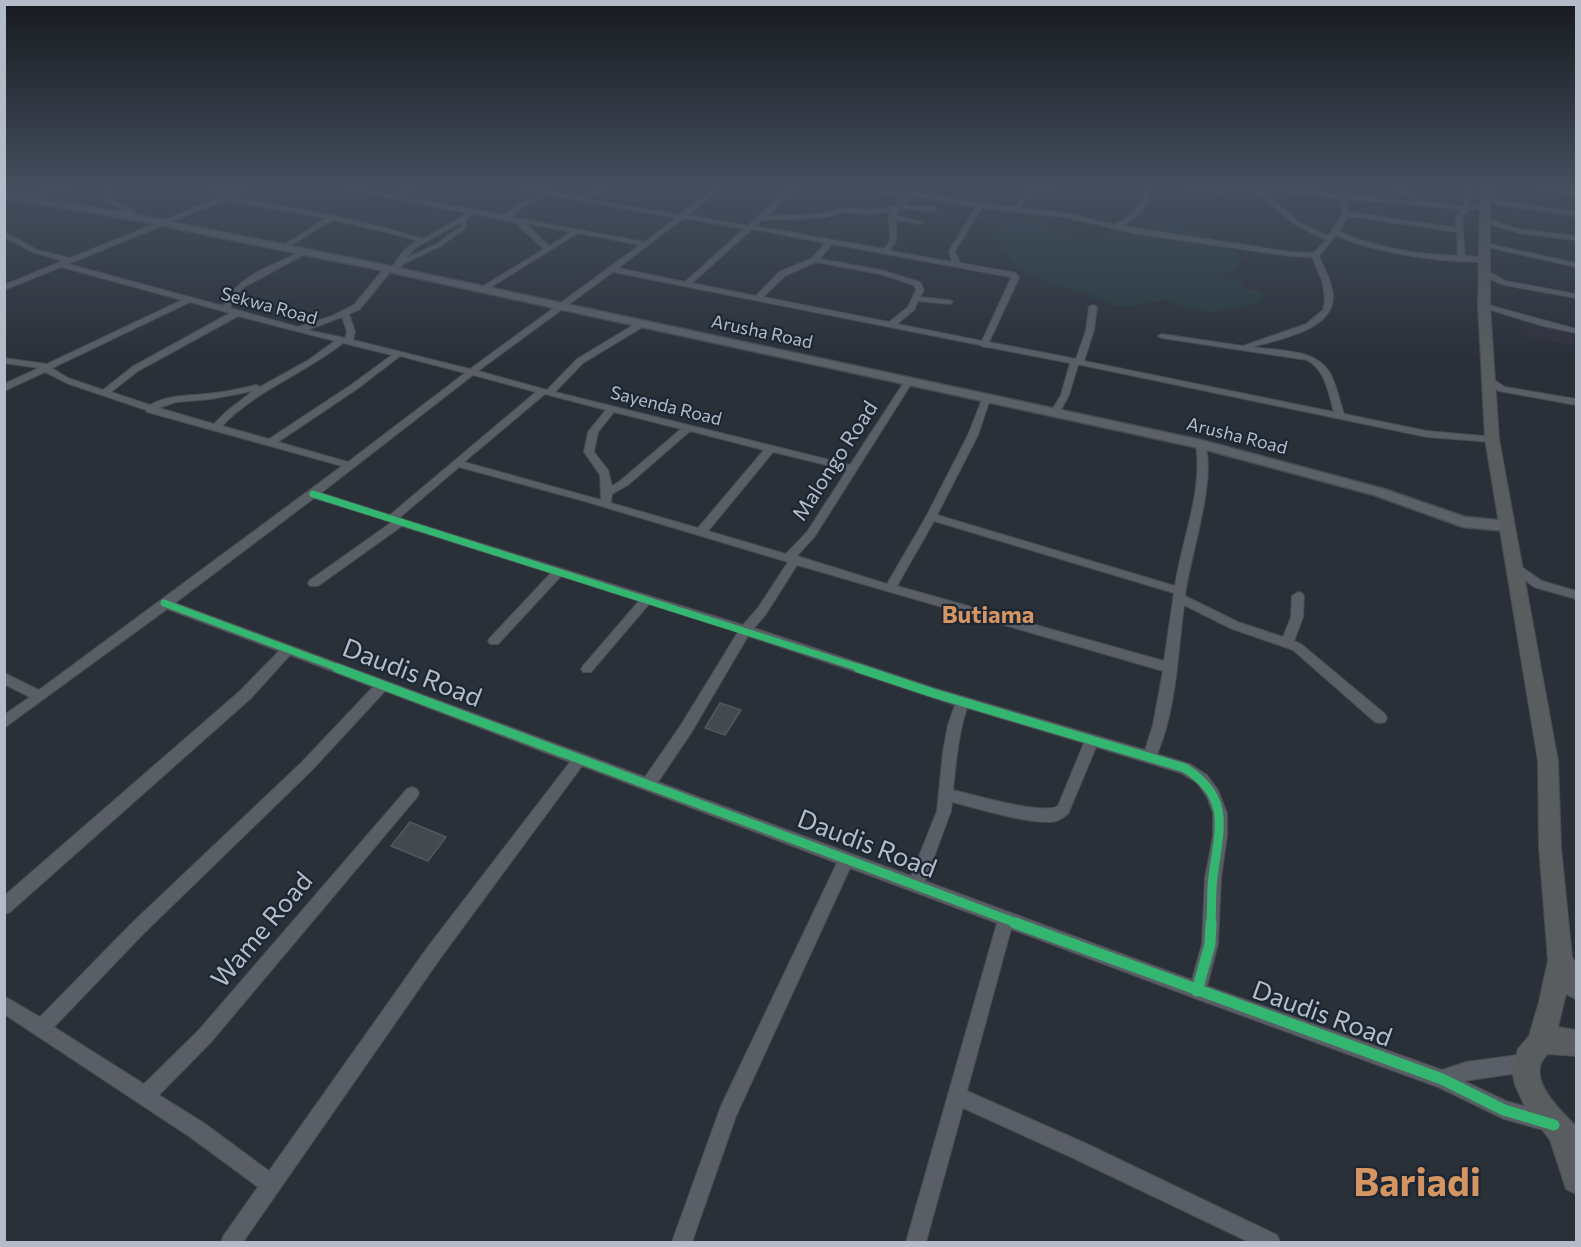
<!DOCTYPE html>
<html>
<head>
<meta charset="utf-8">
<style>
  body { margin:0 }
  #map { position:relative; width:1581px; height:1247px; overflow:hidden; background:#2a3038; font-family:Commissioner,sans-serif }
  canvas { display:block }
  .frame { position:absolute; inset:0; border:6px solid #b4bcc9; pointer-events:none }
</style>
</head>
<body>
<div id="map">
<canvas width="1581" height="1247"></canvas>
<div class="frame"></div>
</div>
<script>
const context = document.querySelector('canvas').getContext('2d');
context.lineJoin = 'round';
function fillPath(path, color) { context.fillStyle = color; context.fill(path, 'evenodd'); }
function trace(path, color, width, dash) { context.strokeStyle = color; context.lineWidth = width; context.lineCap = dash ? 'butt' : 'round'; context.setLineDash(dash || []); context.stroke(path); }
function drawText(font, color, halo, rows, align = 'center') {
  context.font = font + ' Commissioner,sans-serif'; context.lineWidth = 4.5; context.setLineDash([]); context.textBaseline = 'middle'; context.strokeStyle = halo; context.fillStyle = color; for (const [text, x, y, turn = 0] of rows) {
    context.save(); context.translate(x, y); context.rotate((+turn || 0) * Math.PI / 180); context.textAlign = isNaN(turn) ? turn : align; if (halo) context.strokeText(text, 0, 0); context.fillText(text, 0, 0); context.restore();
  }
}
fillPath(new Path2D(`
  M1523 323 1572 333 1575 346 1527 336V328L1524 327Z`), '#31303e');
fillPath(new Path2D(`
  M1158 217 1208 235 1244 257 1234 272 1213 274 1241 282 1244 288 1259 291 1264 297 1259 302 1218 312 1197 311 1163 300 1134 306H1115L1087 293 1048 282 1017 266 1000 247 1002 241 991 237C997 222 1017 218 1032 221 1042 223 1056 234 1070 237 1081 239 1092 239 1103 239L1112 231 1158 223Z`), '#273a3e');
const building = new Path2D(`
  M720 703 741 710 725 735 705 728Z
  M410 822 446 837 428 861 391 846Z`);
fillPath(building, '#444950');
trace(building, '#52575f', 1.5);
const minor = new Path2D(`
  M69 187H82L42 196H4V192H42Z
  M108 187H114L109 199 134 210 136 218H132L129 212 103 201Z
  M201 187C212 187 226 192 235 191 242 191 247 187 254 187L232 197C296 209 361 219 423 239L467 213 337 187C355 187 372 194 389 194 398 194 406 187 416 187L398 196 503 215 523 202 541 194 509 187H523L580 197 599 187H607L587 199 679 215 715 187H722L688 215 748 226 791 187H798L767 216 822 214 842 208 872 210 894 207 901 199 907 196 879 195 878 194 881 192H913L1011 208 1017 205 1030 187 1045 189 1055 187 1046 193 1033 191 1019 208 1064 213 1115 225C1133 216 1141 206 1146 187H1152C1148 206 1139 217 1122 226L1290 252 1314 253 1326 240 1296 225 1255 192 1217 193 1174 187 1217 189 1265 187 1464 206 1463 187H1469L1470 206 1486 204 1489 206 1469 210 1462 217 1465 256 1484 257H1487V261C1451 265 1370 252 1336 235L1319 256C1324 269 1334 285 1333 300 1329 331 1277 340 1252 347 1278 351 1315 348 1330 373 1337 386 1339 400 1344 414L1427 431 1495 437 1497 439 1492 442 1427 437 1081 365H1078L1069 395 1058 415 1055 416 1050 413 1061 395 1070 363 987 347H984L980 345 613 272 478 371 547 390 577 359 640 321H646V325L583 363 555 392 850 465 906 379H912L913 381 815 536 797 556 887 584 926 517 968 435 983 397 986 396 990 399 978 435 937 515 1175 586C1182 538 1203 493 1196 444L1198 442H1204C1218 476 1190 556 1185 596L1238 622 1283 637 1291 617 1292 596 1298 592 1302 593 1304 596 1303 617 1294 641 1301 644 1385 714 1387 718 1385 722 1380 723 1375 722 1293 650 1230 628 1184 605C1178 651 1176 712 1157 754L1190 764 1207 775 1218 790 1227 813V836L1221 878 1218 944 1207 986 1442 1070 1466 1062 1525 1054 1531 1057 1534 1063 1531 1069 1525 1072 1464 1081 1506 1101 1554 1115 1556 1122 1554 1129 1547 1131 1504 1119 1438 1087 1197 999 1011 929 967 1091 1085 1143 1277 1235 1280 1242H1249L1071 1157 963 1108 926 1242H906L997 923 850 868 736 1116 692 1242H672L721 1106 837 863 582 766 439 960 243 1242H221L224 1235 258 1187 190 1137 4 1014V996L40 1017 132 923 302 762 373 687 290 655 250 699 10 912 4 914V896L240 691 279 651 167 609 4 728V715L30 697 4 684V673L39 690 342 466 147 412 146 410 69 384 45 372 4 391V384L39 368 4 363V358L47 364 182 300 61 267 4 290V285L63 261 33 252 4 237V232L37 250 70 258 229 194ZM1261 190 1340 198 1343 214 1328 236 1300 223ZM549 195 676 218 645 242 510 217 527 204ZM919 197 976 207 949 251 952 262 891 251V247L896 241V220L920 224 923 222 897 216 899 209 934 211 937 209 934 207 902 205 912 198ZM1347 199 1462 209 1456 217V228L1349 212ZM225 200 326 218 281 247 280 248 283 250 333 220 390 233 418 241C412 244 406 248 402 253 395 260 398 267 385 267L354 305 332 316 298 327 230 308 234 297 244 287 307 253V251H303C274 265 236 276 223 306L68 264ZM982 208 1064 217 1138 234 1290 256 1312 257 1323 283 1325 300 1323 310 1306 324 1243 346 1162 334 1158 336 1162 338 1307 360C1326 371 1328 392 1334 412L1084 361 1094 330 1097 307 1093 305 1089 307 1086 330 1076 359 989 342 1019 278 1016 273 960 263 955 251ZM892 211 888 217 889 219 890 241 884 249 755 226 762 220 823 218 842 212 872 214ZM474 214 515 222 544 249 480 288V292H483L578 233 640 245 470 369 353 340 355 332 349 314 360 309 390 272C395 273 402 269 403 264L441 246 466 228V219ZM1348 216 1457 232 1458 256C1419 254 1375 249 1339 231ZM684 218 744 229 685 282 618 268ZM460 223 461 226 437 244 406 258 415 248ZM525 223 571 232 549 246ZM752 229 825 243 812 258 779 272 756 296 692 283ZM832 244 1010 277 1011 278 982 341 897 324 914 310 918 301 949 304 953 302 949 300 920 297 924 290 920 282 881 270 820 259ZM816 262 880 274 914 285 916 290 908 307 889 322 763 297 785 276ZM190 302 230 313 132 367 103 390 68 378 52 368ZM238 316 335 341 307 361 260 387 256 385C239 389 222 393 205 394 186 396 167 395 150 405L111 392 138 371ZM342 317 347 332 345 338 307 330ZM343 343 392 355 351 385 269 439 222 426C256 390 304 374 343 343ZM400 356 465 373 348 462 278 442 357 389ZM473 375 536 392 390 515 321 493ZM253 391 227 411 214 424 159 408 176 402 211 399ZM545 394 606 410 588 432 584 452 600 475 601 500 464 462ZM614 412 681 429 620 481 612 486 608 470 594 452 598 432ZM690 431 764 450 698 528 611 503 612 494 628 485ZM773 452 847 470 807 532 786 554 708 531ZM459 467 584 501 788 562 758 608 743 625 399 518ZM314 498 392 522 310 580 308 583 310 586H318L402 526 551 573 490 638 488 641 490 644H498L561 576 639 601 583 666 581 669 583 672H591L649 604 738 632 681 725 645 777 175 603ZM934 521 1174 593 1164 661 897 586ZM797 565 1163 671 1153 725 1145 750 934 688 754 628 766 614ZM748 636 955 705 948 725 943 752 937 811 911 876 658 782 691 733ZM385 691 570 762 427 948 269 1171 204 1123 159 1095 211 1042 417 797 419 793 417 789 412 787 407 789 199 1030 144 1084 54 1027 144 933 312 770ZM967 708 1084 743 1058 806C1042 815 974 795 953 790 956 762 958 735 967 708ZM1096 747 1181 773 1197 783 1207 797 1213 813V836L1205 878 1202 944 1192 980 925 881 951 811 952 802C980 809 1024 823 1051 822 1057 822 1063 818 1068 814Z
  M1525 187H1541L1576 192V196Z
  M1398 189 1421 198 1422 199 1417 200 1396 192Z
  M1486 195 1501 201 1576 212V216L1500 205 1484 198 1483 197Z
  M1485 219 1520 229 1576 236V240L1519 233 1483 222 1482 221Z
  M1484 243 1576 263V267L1482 246 1481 245Z
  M1483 272H1489L1506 281 1576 294V298L1504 285 1483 276Z
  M1481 303 1576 329V333L1543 326 1481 307Z
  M1488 376 1505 387 1576 399V405L1499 391 1485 381V377Z
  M1513 561 1542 581 1576 591V599L1534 587 1509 568 1507 565 1509 562Z`);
const major = new Path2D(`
  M4 193 123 212 375 263 1201 440 1384 489 1465 517 1507 521 1514 526 1507 531 1463 527 1374 495 1199 448 375 269 123 218 4 198Z`);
const highway = new Path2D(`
  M1480 187H1490V305L1499 439 1558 761 1561 847 1572 957 1576 964V999L1566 994 1558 1027 1576 1030V1056L1548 1054C1523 1076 1560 1110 1576 1126V1194L1566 1189 1550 1140 1526 1109 1515 1085 1512 1071 1518 1049 1529 1036 1539 1002 1548 960 1539 847 1538 761 1485 439 1478 305Z`);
trace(minor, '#484c53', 2);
trace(major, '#484c55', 3);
trace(highway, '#474c53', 2);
fillPath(minor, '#5a5e66');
fillPath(major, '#5c6168');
fillPath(highway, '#5a5d60');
trace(new Path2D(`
  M313 494 863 669
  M164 603 341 669`), '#33b770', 7);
trace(new Path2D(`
  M337 668 1019 924
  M858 668 933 693 1185 768C1232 798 1219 829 1213 877 1211 892 1212 908 1211 924`), '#33b770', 9);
trace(new Path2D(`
  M1015 923 1442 1079 1504 1110 1554 1125
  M1197 991 1210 944 1211 923`), '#33b770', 11);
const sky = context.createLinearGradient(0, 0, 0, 362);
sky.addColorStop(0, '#171a1f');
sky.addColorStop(0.52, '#444e5e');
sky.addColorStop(1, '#444e5e00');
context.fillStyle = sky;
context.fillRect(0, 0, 1581, 362);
drawText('18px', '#b4bcc9', '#1d2633', [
  ["Sekwa Road",269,306,15],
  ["Arusha Road",762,332,12],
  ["Sayenda Road",666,406,14],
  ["Arusha Road",1237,436,14]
]);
drawText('21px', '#b4bcc9', '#1d2633', [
  ["Malongo Road",835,461,-57]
]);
drawText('bold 24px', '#d59563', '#1d2633', [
  ["Butiama",988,615]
]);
drawText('26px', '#b4bcc9', '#1d2633', [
  ["Daudis Road",412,673,21],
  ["Daudis Road",867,844,21],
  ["Wame Road",262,930,-50],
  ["Daudis Road",1322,1014,20]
]);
drawText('bold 39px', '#d59563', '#1d2633', [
  ["Bariadi",1417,1183]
]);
</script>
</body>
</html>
